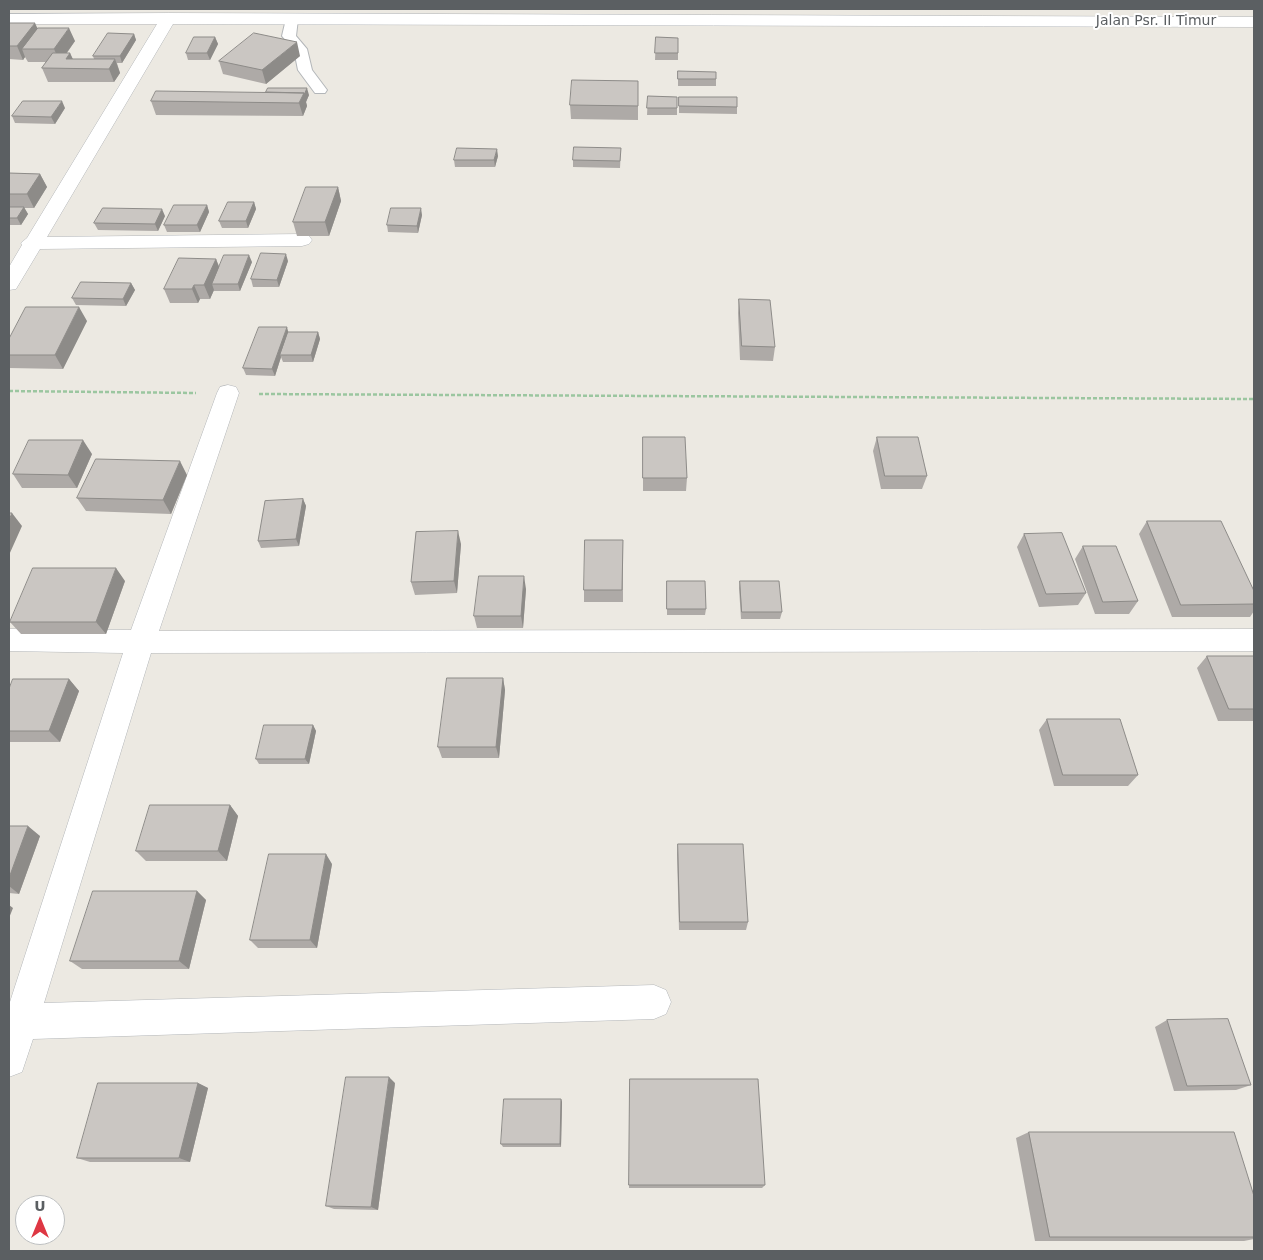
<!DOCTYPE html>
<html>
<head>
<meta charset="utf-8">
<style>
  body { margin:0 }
  #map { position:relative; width:1263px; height:1260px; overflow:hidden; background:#ece9e2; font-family:"DejaVu Sans",sans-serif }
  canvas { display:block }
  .frame { position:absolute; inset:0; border:10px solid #5b5f62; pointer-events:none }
  .north { position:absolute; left:15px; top:1195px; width:50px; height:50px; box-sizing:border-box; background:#fff; border:1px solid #bdbfc0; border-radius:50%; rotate:0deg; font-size:14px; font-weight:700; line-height:20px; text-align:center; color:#5b5f62 }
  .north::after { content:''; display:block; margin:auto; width:18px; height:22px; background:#de3743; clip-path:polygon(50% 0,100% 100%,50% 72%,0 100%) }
</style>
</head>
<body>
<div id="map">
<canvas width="1263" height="1260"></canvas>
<div class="frame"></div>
<div class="north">U</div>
</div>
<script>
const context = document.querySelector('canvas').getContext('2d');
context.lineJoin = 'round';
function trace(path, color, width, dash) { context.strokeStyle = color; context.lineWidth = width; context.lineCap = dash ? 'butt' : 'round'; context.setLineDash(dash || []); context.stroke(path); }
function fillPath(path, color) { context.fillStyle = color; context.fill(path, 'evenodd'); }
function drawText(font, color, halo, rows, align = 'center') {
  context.font = font + ' "DejaVu Sans",sans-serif'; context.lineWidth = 4; context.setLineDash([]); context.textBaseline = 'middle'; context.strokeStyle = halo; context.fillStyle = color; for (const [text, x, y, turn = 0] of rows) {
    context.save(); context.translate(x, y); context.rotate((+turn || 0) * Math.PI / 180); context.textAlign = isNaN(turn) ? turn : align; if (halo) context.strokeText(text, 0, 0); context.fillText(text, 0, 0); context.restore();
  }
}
const service = new Path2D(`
  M292 15 298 19 296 36 307 49 312 70 327 90 325 93H315L298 70 294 50 282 36 286 19Z`);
const minor = new Path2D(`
  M169 13 1254 17V27L173 24 47 237 302 234 309 236 312 240 309 244 302 246 40 249 16 289 9 290V267L22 245 21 243 27 238 157 24H9V14Z
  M228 385 236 387 239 393 159 631 1254 629V651L151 653 44 1003 654 985 666 990 671 1002 666 1014 654 1019 33 1039 22 1072 9 1077V1005L123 653 9 651V629L131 630 217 393 220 387Z`);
trace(service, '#b3b6b9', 2);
trace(minor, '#b3b6b9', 1);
trace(new Path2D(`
  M9 391 196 393
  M259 394 1254 399`), '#9bc6a0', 2.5, [4, 2]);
fillPath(service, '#fff');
fillPath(minor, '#fff');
fillPath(new Path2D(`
  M9 23 38 28 75 41 67 53H70L73 59H94L93 56 134 34 136 40 122 63H117L120 73 114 82H48L42 68 46 62H28L25 57 23 60 9 59Z
  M215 37 218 44 210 60H188L186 53Z
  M656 37 678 38V60H655Z
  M300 56 266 84 223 74 219 61Z
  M678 71 716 79V86H678Z
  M638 81V120L571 119 570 105Z
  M309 95 306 102 307 106 303 116 156 115 151 101Z
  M648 96 677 97V115H647Z
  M679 97 737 107V114L679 113Z
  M65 108 55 124 15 123 12 116Z
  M621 148 620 168 573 167V160Z
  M498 156 495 167H455L454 160Z
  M9 173 40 174 47 187 34 208H24L28 214 21 225H9Z
  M338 187 341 201 329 236H297L293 222Z
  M254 202 256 209 248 228H222L219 221Z
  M207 205 209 212 200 232H167L164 225Z
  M422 215 418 233 388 232 387 225Z
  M165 216 158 231 98 230 94 223Z
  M216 259 219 266 252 262 240 291H214V290L210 299H200L198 303H170L164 289Z
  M288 261 279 287H253L251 279Z
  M131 283 135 290 126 306 76 305 72 298Z
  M739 299 775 347 773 361 740 360 738 313Z
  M87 321 63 369 9 368V339Z
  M288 332H318L320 339 313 362H283L281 357 275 376 246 375 243 368Z
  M643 437 687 478 686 491H643Z
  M877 437 927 476 922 489H881L873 451Z
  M92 454 77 488H22L13 474Z
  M187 475 171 514 86 511 77 498Z
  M303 499 306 506 299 546 261 548 258 541Z
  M1147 521 1254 591V611L1250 617H1172L1139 534Z
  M1024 534 1086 593 1078 605 1039 607 1017 547Z
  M623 540V602H584V590Z
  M461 544 457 593 415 595 411 582Z
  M1083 546 1138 601 1129 614H1095L1075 559Z
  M125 581 106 634H21L10 622Z
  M740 581 782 612 780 619H741L739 588Z
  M667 587 706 609 705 615H667Z
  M526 589 523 628H477L474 616Z
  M1207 656H1254V721H1218L1197 668Z
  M503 678 505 690 499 758H442L438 747Z
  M69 679 79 691 60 742H9V689Z
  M1047 719 1138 775 1128 786H1054L1039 730Z
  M313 725 316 731 309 764H259L256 759Z
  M230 805 238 816 227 861H146L136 851Z
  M9 826 40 836 19 894 9 893Z
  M678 844 748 922 746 930H679L677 854Z
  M332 864 317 948H258L250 940Z
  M197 891 206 900 189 969H82L70 961Z
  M1167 1020 1251 1085 1236 1090 1174 1091 1155 1027Z
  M630 1079 765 1185 762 1188H629Z
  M198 1083 208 1088 190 1162H90L77 1158Z
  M395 1083 378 1210 334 1209 326 1206Z
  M561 1099 562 1102 561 1147H503L501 1144Z
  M1029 1132 1254 1196V1239L1244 1241H1035L1016 1138Z`), '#aeaaa7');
fillPath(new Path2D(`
  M35 23 41 36 22 49 25 57 23 60 17 46Z
  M69 28 75 41 60 62 54 49Z
  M134 34 136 40 122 63 120 56Z
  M215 37 218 44 210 60 207 53Z
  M297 42 300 56 266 84 262 70Z
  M70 53 76 67 66 59Z
  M115 59 120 73 114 82 109 69Z
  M307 88 309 95 306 102 307 106 303 116 299 103 304 93Z
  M62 101 65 108 55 124 51 117Z
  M497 149 498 156 495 167 494 160Z
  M40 174 47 187 34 208 27 194Z
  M338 187 341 201 329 236 325 222Z
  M254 202 256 209 248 228 246 221Z
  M207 205 209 212 200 232 197 225Z
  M24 207 28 214 21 225 17 218Z
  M421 208 422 215 418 233 417 226Z
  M162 209 165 216 158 231 155 224Z
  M286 254 288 261 279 287 277 280Z
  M249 255 252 262 240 291 238 284Z
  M216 259 221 273 212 284 214 290 210 299 204 285Z
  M131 283 135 290 126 306 123 299Z
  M194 285 200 299 198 303 192 289Z
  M79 307 87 321 63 369 55 355Z
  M287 327 289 335 280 355 281 357 275 376 272 369Z
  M318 332 320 339 313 362 311 355Z
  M83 440 92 454 77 488 68 475Z
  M180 461 187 475 171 514 163 500Z
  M303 499 306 506 299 546 296 539Z
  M12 513 22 526 9 555V520Z
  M458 531 461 544 457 593 454 581Z
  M116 568 125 581 106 634 96 622Z
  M524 576 526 589 523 628 521 616Z
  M503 678 505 690 499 758 496 747Z
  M69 679 79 691 60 742 49 731Z
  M313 725 316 731 309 764 305 759Z
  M230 805 238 816 227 861 218 851Z
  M28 826 40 836 19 894 9 886V878Z
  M326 854 332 864 317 948 310 940Z
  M197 891 206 900 189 969 179 961Z
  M9 905 13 908 9 918Z
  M389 1077 395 1083 378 1210 371 1207Z
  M198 1083 208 1088 190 1162 179 1158Z
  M561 1099 562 1102 561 1147 560 1144Z`), '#8d8b88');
const building = new Path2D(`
  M9 23H35L17 46H9Z
  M38 28H69L54 49H22Z
  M108 33 134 34 120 56H93Z
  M254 33 297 42 262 70 219 61Z
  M194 37H215L207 53H186Z
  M656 37 678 38V53H655Z
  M53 53H70L66 59H115L109 69 42 68Z
  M678 71 716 72V79H678Z
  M572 80 638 81V106L570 105Z
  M268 88H307L304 95V93L266 92Z
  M156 91 304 93 299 103 151 101Z
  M648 96 677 97V108H647Z
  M679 97H737V107L679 106Z
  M23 101H62L51 117 12 116Z
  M574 147 621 148 620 161 573 160Z
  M457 148 497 149 494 160H454Z
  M9 173 40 174 27 194H9Z
  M306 187H338L325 222H293Z
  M228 202H254L246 221H219Z
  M174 205H207L197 225H164Z
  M9 207H24L17 218H9Z
  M103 208 162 209 155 224 94 223Z
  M391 208H421L417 226 387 225Z
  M261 253 286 254 277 280 251 279Z
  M224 255H249L238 284H212Z
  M179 258 216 259 204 285H194L192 289H164Z
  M81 282 131 283 123 299 72 298Z
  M739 299 770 300 775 347 742 346Z
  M26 307H79L55 355H9V339Z
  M259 327H287L272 369 243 368Z
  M288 332H318L311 355H280Z
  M643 437H685L687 478H643Z
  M877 437H918L927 476H885Z
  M29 440H83L68 475 13 474Z
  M96 459 180 461 163 500 77 498Z
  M303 499 296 539 258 541 265 501Z
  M9 513H12L9 520Z
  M1147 521H1221L1254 591V604L1181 605Z
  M458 531 454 581 411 582 416 532Z
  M1062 533 1086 593 1046 594 1024 534Z
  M585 540H623L622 590H584Z
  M1083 546H1116L1138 601 1103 602Z
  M33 568H116L96 622H10Z
  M479 576H524L521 616H474Z
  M667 581H705L706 609H667Z
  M740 581H779L782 612H742Z
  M1207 656H1254V709H1229Z
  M447 678H503L496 747H438Z
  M13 679H69L49 731H9V689Z
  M1047 719H1120L1138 775H1063Z
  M264 725H313L305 759H256Z
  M150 805H230L218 851H136Z
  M9 826H28L9 878Z
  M678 844H743L748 922H680Z
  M269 854H326L310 940H250Z
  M93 891H197L179 961H70Z
  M1228 1019 1251 1085 1187 1086 1167 1020Z
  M346 1077H389L371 1207 326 1206Z
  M630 1079H758L765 1185H629Z
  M98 1083H198L179 1158H77Z
  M504 1099H561L560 1144H501Z
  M1029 1132H1234L1254 1196V1237H1050Z`);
fillPath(building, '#cac6c2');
trace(building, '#8d8b88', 1);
drawText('14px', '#5b5f62', '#fff', [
  ["Jalan Psr. II Timur",1156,21]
]);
</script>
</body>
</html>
